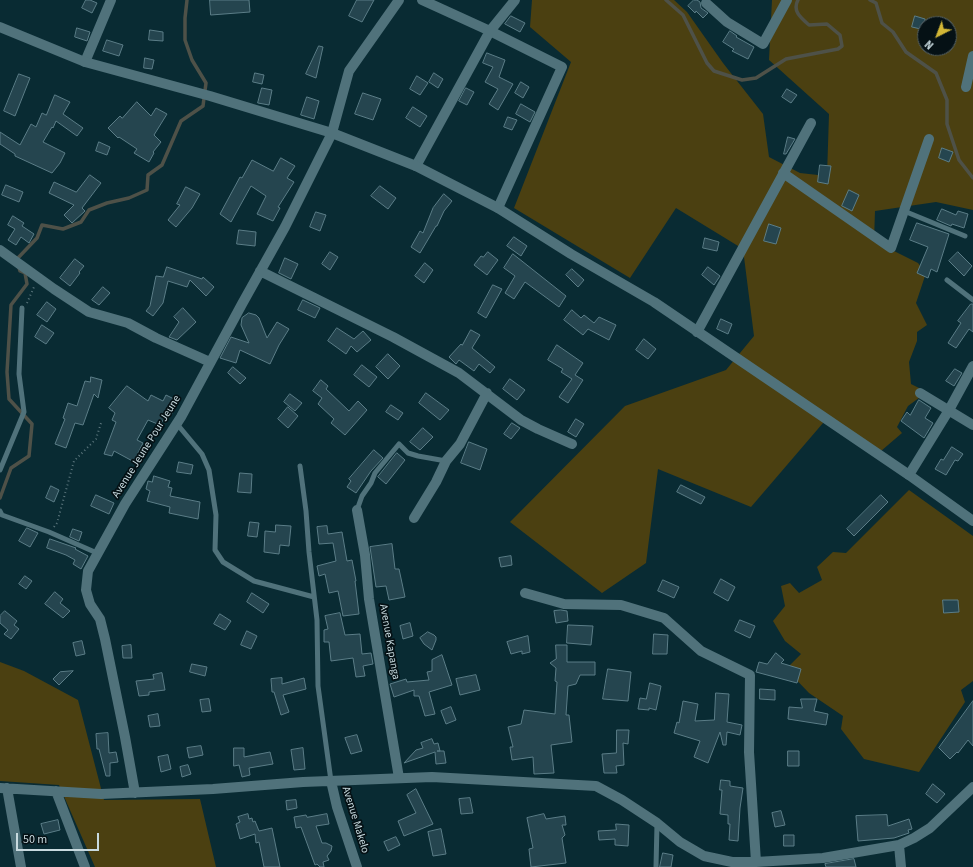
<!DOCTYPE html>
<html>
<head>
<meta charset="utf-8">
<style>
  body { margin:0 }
  #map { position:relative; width:973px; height:867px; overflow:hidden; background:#092b33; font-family:"Source Sans 3",sans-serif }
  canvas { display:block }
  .north { position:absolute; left:917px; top:16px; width:40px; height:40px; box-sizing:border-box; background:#051115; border:1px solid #536166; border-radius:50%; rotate:222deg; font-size:11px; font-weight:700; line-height:16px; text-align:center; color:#c8dadf }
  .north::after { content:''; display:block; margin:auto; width:14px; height:18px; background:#d2b736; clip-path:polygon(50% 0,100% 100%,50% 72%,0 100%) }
  .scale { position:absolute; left:16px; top:833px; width:83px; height:18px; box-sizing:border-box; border:2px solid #c8dadf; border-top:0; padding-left:5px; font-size:12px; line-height:14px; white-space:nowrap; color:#c8dadf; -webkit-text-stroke:3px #051115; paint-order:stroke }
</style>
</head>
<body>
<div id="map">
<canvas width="973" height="867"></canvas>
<div class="north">N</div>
<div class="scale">50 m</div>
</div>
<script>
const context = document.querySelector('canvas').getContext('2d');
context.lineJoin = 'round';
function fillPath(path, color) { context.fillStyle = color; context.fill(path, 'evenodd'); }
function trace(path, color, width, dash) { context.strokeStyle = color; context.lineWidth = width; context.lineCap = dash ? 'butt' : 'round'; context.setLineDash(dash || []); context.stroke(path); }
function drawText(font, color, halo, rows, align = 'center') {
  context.font = font + ' "Source Sans 3",sans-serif'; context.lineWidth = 3.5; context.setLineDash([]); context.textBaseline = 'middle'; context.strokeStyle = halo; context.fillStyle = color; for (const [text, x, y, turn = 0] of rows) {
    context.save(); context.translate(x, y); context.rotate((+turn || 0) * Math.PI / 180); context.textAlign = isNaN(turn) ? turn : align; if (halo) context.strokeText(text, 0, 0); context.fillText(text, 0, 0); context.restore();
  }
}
fillPath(new Path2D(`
  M532 0H674L687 12 723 63 763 114 769 157 800 173 827 176 829 114 769 60 772 0H973V210L936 202 875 211 874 241 918 263 926 273 916 303 927 325 917 332V341L909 362 911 384 927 392 908 406 897 427 902 433 881 451 829 416 751 507 658 469 646 563 602 593 510 522 625 406 726 370 754 336 743 249 676 208 630 278 514 208 571 62 530 27ZM925 24H949V48H925Z
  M909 490 973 536V681L961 690 965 702 919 772 864 759 841 729 843 716 809 693 786 669 801 654 785 641 773 621 785 606 781 586 790 583 799 593 822 580 817 567 833 552 846 553Z
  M0 662 24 671 78 700 104 800 200 799 216 867H95L59 785 0 781Z`), '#4b4011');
trace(new Path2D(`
  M666 0 683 15 707 63 714 71 742 80 756 78 786 59 838 49 842 46 840 35 827 24 809 25C801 18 792 11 798 0
  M870 0 876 3 882 23 893 32 906 52 936 73 947 100V124L959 160 973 178
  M16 260 37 238 42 225 63 229 81 222 89 210 107 203 129 198 147 190 148 175 162 165 181 121 203 106 206 83 192 60 185 40V18L187 0
  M0 498 11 468 29 456 32 424 9 399 7 372 11 305 27 284 25 273 20 271 19 268`), '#4e5148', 3.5);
const building = new Path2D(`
  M86 0H90L97 3 92 13 82 8Z
  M210 0H249L250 12 211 15Z
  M357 0H374L362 22 349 16Z
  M694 0H697L700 2 701 8 708 13 703 18 696 11 695 13 688 6Z
  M511 16 525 23 520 32 505 24Z
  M915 16 925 19V30L912 27Z
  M77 28 90 32 87 41 75 37Z
  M150 30 163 32V41L149 40Z
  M730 31 737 36 736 37 754 47 748 59 732 51 734 49 723 42Z
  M107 40 123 45 119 56 103 51Z
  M319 46 323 47 316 78 306 74Z
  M487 53 505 60 499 77 513 84 498 110 489 104 498 89 485 82 493 67 483 63Z
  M145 58 154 60 152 69 144 68Z
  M255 73 264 75 262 84 253 82Z
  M434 73 443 79 438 88 429 82Z
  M19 74 30 78 15 116 4 111Z
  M417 76 428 83 420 95 410 89Z
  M521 82 529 87 523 98 515 93Z
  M262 88 272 90 269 105 258 103Z
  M466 88 474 92 467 105 459 101Z
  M787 89 797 95 791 103 782 97Z
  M363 93 381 99 373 120 355 114Z
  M55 95 70 102 63 114 83 128 77 136 56 121 53 128 52 127 43 142 65 153 60 163 52 173 15 156V154L0 144V132L20 145 31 124 36 127 42 113 46 115Z
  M307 97 319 101 314 119 301 115Z
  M137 102 151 116 156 108 167 114 154 135 161 142 153 152 154 153 149 162 134 153 137 149 119 137 118 138 108 128 120 116 122 118Z
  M521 104 535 112 530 122 516 114Z
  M413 107 427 116 420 127 406 118Z
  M508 117 517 120 512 130 504 127Z
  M788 137 795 139 786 154H784Z
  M99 142 110 147 107 155 96 151Z
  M942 148 953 152 949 162 939 158Z
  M281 158 295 166 287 178 294 182 278 207 280 208 273 221 257 214 266 196 251 186 231 222 220 214 240 177 242 178 252 160 273 171Z
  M820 165 831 166 828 184 818 182Z
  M90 175 101 183 82 208 85 211 72 223 64 215 74 205 49 193 54 182 76 192Z
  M6 185 23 192 19 202 2 195Z
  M380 186 396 198 388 209 371 196Z
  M186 187 200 194 192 208 176 227 168 220 180 205 177 204Z
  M849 190 859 195 852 211 842 206Z
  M444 194 452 201 444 211 437 226H436L420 253 411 247 420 231 423 233 433 208Z
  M942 209 956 215 958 211 968 214 964 228 952 224 951 226 937 220Z
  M316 212 326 215 320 231 310 227Z
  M13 216 24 223 22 226 34 234 29 243 21 237 16 245 8 240 15 229 8 225Z
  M917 223 949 234 937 272 931 269 928 278 917 273 928 247 910 240Z
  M769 224 781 228 776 244 764 241Z
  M239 230 256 232 255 246 237 244Z
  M514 237 527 246 521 256 507 246Z
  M705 238 719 242 717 251 703 248Z
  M330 252 338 257 330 270 322 264Z
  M488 252 498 260 487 275 474 265 481 256 483 257Z
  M958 252 972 266 964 276 949 261Z
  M513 254 566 296 559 307 525 282 514 299 505 293 515 276 504 268Z
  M285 258 298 264 291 279 279 273Z
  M75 259 84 266 79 272 80 273 70 286 60 278Z
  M425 263 433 270 424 283 415 276Z
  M167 267 202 279 203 277 214 287 206 296 190 280 187 287 168 281 163 303 153 316 146 311 150 306 156 276 163 277Z
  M708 267 720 276 714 285 702 275Z
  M572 269 584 280 578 287 566 275Z
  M493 285 502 289 486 318 478 313Z
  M103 287 110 293 99 305 92 300Z
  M303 300 320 308 315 318 298 310Z
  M47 302 56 309 47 322 37 315Z
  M971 304H973V332L969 329 956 348 948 343 961 323 958 321Z
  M183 308 196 322 177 340 169 337 179 322 174 317Z
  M572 310 581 318 584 315 594 323 599 317 616 325 609 340 588 329 583 335 564 320Z
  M249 313 256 315 259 318 267 338 277 322 289 329 279 345 270 364 240 350 236 363 220 358 231 337 249 343 241 325 242 318Z
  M721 319 732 324 728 334 717 329Z
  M42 325 54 333 46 344 35 337Z
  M337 328 354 339 363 331 371 340 357 352 351 346 346 354 328 341Z
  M471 330 480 335 472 348 495 367 490 373 479 364 474 371 459 360 456 364 449 357 461 344 462 345Z
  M644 339 656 349 648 359 636 350Z
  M557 345 583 363 575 375 583 380 568 403 559 397 572 379 561 372 563 369 548 360Z
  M388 354 400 366 388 379 376 367Z
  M362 365 377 377 369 387 354 375Z
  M233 367 246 378 240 384 228 373Z
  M955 369 962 373 954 386 946 381Z
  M91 377 102 380 98 398 94 394 83 425 75 423 66 448 55 444 65 419 63 418 68 403 77 406 85 381 90 382Z
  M510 379 525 390 517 400 503 389Z
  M321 380 328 386 326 389 349 411 358 401 367 410 345 435 331 423 334 419 318 404 322 398 313 391Z
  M127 386 148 401 151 395 163 401 166 395 178 401 171 415 170 414 166 421 163 420 160 425 148 420 137 440 143 443 138 453 143 456 138 464 114 451 112 456 104 454 116 422 112 420 115 413 109 408Z
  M426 393 449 410 440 420 419 403Z
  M290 394 302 403 295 411 284 402Z
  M919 400 931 408 925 418 933 423 924 438 901 421 907 412 910 415Z
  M391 405 403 413 398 420 386 412Z
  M288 407 298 416 288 428 278 419Z
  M576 419 584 424 576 437 568 432Z
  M512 423 520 428 511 439 504 434Z
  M423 428 433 437 420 450 410 442Z
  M469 442 487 449 480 470 461 463Z
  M952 447 963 454 958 461 955 460 946 475 935 469 941 459 943 460Z
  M374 450 383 458 371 471 356 493 347 487 351 481 349 479Z
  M397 453 405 460 386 484 378 477Z
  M179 462 193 465 191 474 177 472Z
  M240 473 252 474 251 493 238 492Z
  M154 476 170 481 168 487 172 488 170 496 200 502 198 519 169 513 170 507 147 501 150 491 146 489 148 481 152 482Z
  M681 485 705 497 701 504 677 492Z
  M51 486 59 490 54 502 46 498Z
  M96 495 114 503 109 514 91 506Z
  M881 495 888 502 854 536 847 529Z
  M250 522 259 523 257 537 248 536Z
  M276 525 291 526 289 546 280 545 279 554 264 552 265 531 275 532Z
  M327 526 328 534 342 532 347 561 352 560 356 581H355L359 614 343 616 338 591 329 593 325 574 319 576 317 566 336 561 333 543 319 544 317 527Z
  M27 528 38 533 30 547 19 541Z
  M73 529 82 532 79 541 70 537Z
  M50 539 76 548 75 549 88 556 81 569 73 564 75 560 66 555 47 548Z
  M392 544 395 569H399L405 597 389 600 386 586 376 587 370 547Z
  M511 556 512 565 501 567 499 558Z
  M25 576 32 581 26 589 19 584Z
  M721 579 735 587 728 601 714 593Z
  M663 580 679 587 674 598 658 591Z
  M55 592 63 599 60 603 70 611 63 618 45 604Z
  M252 593 269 604 263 613 247 602Z
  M943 600H958L959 612 944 613Z
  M561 610 567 611 568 621 556 623 554 611Z
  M5 611 17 621 14 625 19 629 11 639 4 634 8 630 0 623V616Z
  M340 613 345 635 360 634 362 654 371 653 373 664 363 666 365 676 356 677 353 658 331 661 329 642H324V630L328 629 325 616Z
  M220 614 231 621 225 630 214 624Z
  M740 620 755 626 750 638 735 631Z
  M410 623 413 636 403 639 400 626Z
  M568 625 593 626 591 645 567 643Z
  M247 631 257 636 251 649 241 645Z
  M428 632 434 635 436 637V640L432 650 424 644 420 638Z
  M654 634 668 635 667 654H653Z
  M528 636 530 652 522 654V651L511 654 507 642Z
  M82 641 85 654 76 656 73 643Z
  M131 645 132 658H123L122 646Z
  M556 645H567V662H595V675H580L576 684 568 686 566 715H569L572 742 551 745 554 773 534 774 533 757 512 760 510 747H513L508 727 521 724 524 710 555 714 557 682 555 681 556 668 550 663 556 659Z
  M776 653 784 660 781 663 801 669 797 683 756 672 759 662 767 664Z
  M442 655 452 685 429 692 435 714 425 716 419 696H414V690L394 697 390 684 406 679 407 682 429 680 427 672 432 671V660Z
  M192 664 207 667 205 676 190 672Z
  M608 669 631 672 628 701 603 699Z
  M73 671 59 685 53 679 60 672Z
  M162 673 165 690 149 692V695L139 696 136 681 154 679 153 675Z
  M476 675 480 690 460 695 456 679Z
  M282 678V684L304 678 306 689 283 695 289 712 281 715 274 692H272L271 679Z
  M650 683 661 686 656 710 649 708V710L638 709 640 698 646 699Z
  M760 689 775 690V700L760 699Z
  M716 693 729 694 727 722 742 725 740 735 727 732 726 745H723L720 732 708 763 694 757 700 741 674 733 677 722 679 723 683 701 698 704 695 721 714 720Z
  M209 699 211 711 202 712 200 700Z
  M801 699H817L814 711 828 714 826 725 788 719 789 707 802 708Z
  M973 701V746L968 740 958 753 957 752 950 759 939 748Z
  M451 707 456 720 446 724 441 711Z
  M158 714 160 726 150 727 148 716Z
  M617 730H629L628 744 623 743 624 765 616 766 617 773H604L602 754 616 753Z
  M108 733 109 753 116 752 118 762 110 763V776H106L99 749H97L96 734Z
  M357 735 362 751 351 754 345 738Z
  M432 739 434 744 438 743 440 751H437H444L446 763 436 764 435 752 404 763 416 750 423 748 421 743Z
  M201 746 203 755 189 758 187 748Z
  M234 748H244V757L270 752 273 764 249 768 250 775 242 777 239 765 234 766Z
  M303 748 305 769 294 770 291 750Z
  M788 751H799V766H788Z
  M168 755 171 769 161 772 158 757Z
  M188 765 191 774 182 777 180 767Z
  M721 780 730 781V786L743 788 740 808 738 841 729 840 730 824H728V815L720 814 722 790H720Z
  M933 784 945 794 937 803 926 794Z
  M416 789 433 824 404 836 398 821 416 813 407 795Z
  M470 798 473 813 461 814 459 799Z
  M296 800 297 808 287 810 286 801Z
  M781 811 785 825 775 827 772 813Z
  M248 814 249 819 252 818 253 822 255 821 259 831 272 828 280 867H264L259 842 256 843 255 834 240 839 236 824 240 822 238 817Z
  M327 814 329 824 316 826 322 843H326L332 846 331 851 327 856 329 860 323 862 324 867H320L317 864 315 865 301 827 296 828 294 817 306 815 307 817Z
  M544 814 546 819 565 816 566 825H562L565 835 562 838 566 863 531 867 529 849 533 848 527 818Z
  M887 815 888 826 909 819 912 829 908 830 909 833 894 838 858 841 856 816Z
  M58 820 60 830 44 834 41 824Z
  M616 824 629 825 628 846 615 845V839L599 840 598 831 616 830Z
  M441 829 446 854 433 856 428 832Z
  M784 835H794V846H784Z
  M396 837 400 845 388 851 384 842Z
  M663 853 673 855 671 867H660Z
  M854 859 856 867H826L825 864Z`);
fillPath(building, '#25454f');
trace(building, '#5b7d87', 1);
trace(new Path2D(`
  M27 303 34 287
  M54 527 57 523 74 461 96 439 101 423`), '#5b767d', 2, [1, 3]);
trace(new Path2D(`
  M904 211 965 236
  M947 280 973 300
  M177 424 202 454 209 470 216 515 215 550 223 562 254 581 314 597
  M300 466 306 511 309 552 317 620 318 686 331 781
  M0 470 24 412 19 374 22 308
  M357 510 362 496 371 483 375 473 399 444 408 453 418 456 446 461
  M0 511 2 515 49 532 97 553
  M656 867 657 824`), '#50727b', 5);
trace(new Path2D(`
  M422 0 490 31 562 67 498 208
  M706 3 727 22 763 44 787 0
  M85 62 111 0
  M966 87 973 56
  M416 166 490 31 515 0
  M783 173 891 248 929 139
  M0 250 54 289 89 312 128 323 156 338 210 362
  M260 271 393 337 459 373 521 420 538 429 572 444
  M697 332 811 123
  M920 393 973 425
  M909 475 949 410 973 366
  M357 510 365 555 369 599 399 778
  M414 518 436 482 446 461 460 444 487 393
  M525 593 564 604 621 605 664 618 701 651 750 675 749 752 756 862 752 867
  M331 781 337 807 357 867
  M0 788 101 794 213 789 303 782 432 777 596 786 622 800 657 823 680 842 704 856 732 862H756L823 858 899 845 914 838 930 828 973 787
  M7 788 21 867
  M56 791 85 867
  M135 793 125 737 105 639 100 619 90 604 86 590 88 571 125 504 181 417 242 304 285 227 332 133 349 71 399 0
  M899 845 901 867`), '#50727b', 10);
trace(new Path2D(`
  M0 27 85 62 210 96 332 133 416 166 498 208 571 254 654 302 909 475 973 521`), '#50727b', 10);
drawText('11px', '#c8dadf', '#051115', [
  ["Avenue Jeune Pour Jeune",147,447,-58],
  ["Avenue Kapanga",389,642,80],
  ["Avenue Makelo",355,820,73]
]);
</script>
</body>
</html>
